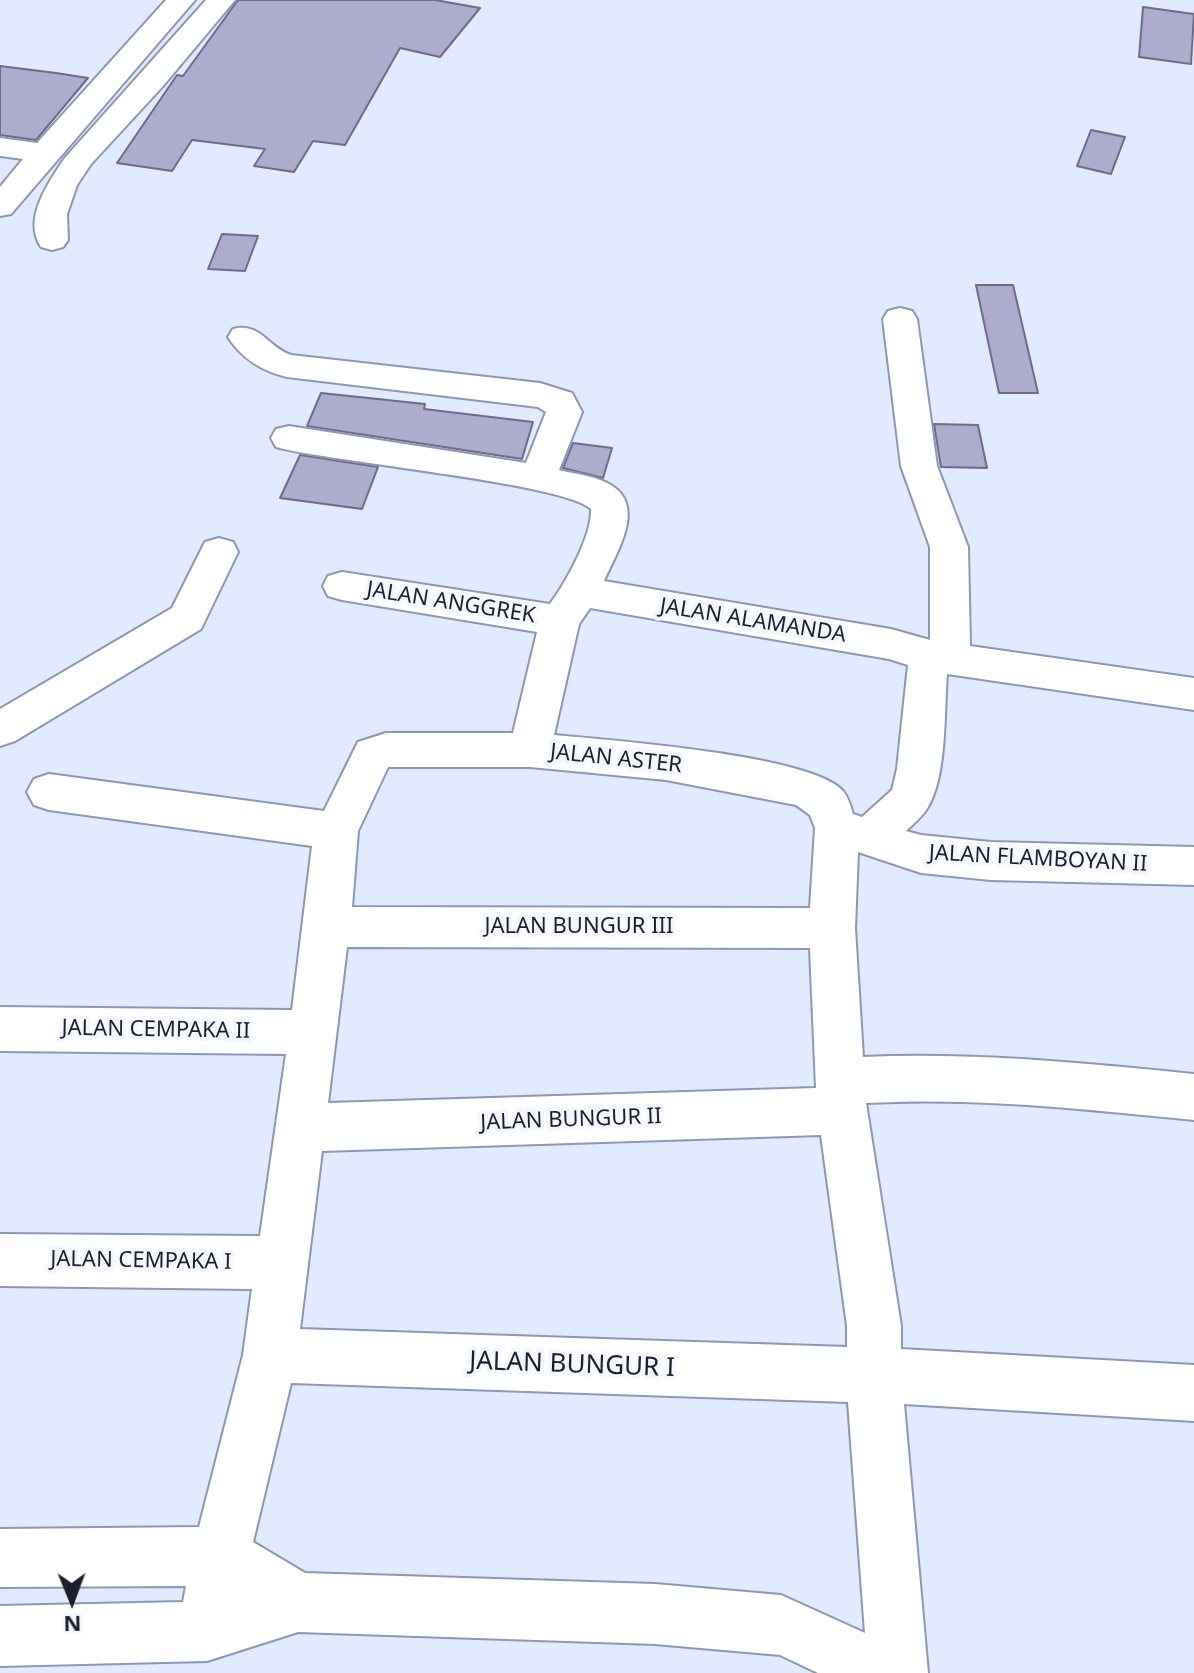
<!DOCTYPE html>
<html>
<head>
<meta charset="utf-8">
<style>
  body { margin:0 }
  #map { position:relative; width:1194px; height:1673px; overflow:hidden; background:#e1eafe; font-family:"Noto Sans",sans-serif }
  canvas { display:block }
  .north { position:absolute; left:32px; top:1561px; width:80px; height:80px; -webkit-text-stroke:6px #f4f7fe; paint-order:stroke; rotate:179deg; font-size:22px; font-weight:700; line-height:32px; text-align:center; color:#1b202b }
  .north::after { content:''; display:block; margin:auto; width:28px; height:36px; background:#1b202b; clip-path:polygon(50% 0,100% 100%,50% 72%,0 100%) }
</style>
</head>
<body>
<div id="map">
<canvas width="1194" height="1673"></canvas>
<div class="north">N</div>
</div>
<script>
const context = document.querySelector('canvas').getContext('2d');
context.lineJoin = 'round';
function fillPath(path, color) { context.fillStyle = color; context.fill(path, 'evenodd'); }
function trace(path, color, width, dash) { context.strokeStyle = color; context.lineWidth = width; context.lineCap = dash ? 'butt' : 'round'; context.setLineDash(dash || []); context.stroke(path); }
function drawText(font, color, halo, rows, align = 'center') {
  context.font = font + ' "Noto Sans",sans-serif'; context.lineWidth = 8; context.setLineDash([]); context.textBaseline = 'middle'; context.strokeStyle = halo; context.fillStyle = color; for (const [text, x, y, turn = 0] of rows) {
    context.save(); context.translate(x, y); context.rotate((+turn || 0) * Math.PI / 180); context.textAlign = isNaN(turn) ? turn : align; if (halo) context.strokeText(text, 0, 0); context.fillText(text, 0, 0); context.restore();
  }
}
const building = new Path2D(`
  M238 0H435L480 8 440 57 400 48 345 145 313 141 294 172 254 166 265 149 192 140 172 171 117 163 177 75 183 76Z
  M1143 7 1194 14 1191 64 1139 57Z
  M0 66 56 73 88 78 36 140 0 135Z
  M1091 130 1125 137 1111 174 1077 166Z
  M222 234 258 236 245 271 208 269Z
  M976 285H1013L1038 393H999Z
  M321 393 425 404 424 409 533 422 522 459 307 426Z
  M934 424 978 425 987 468 941 467Z
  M573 443 612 448 603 478 563 468Z
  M300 455 378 467 362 509 280 498Z`);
fillPath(building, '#adaccc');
trace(building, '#6d6b89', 2);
const minor = new Path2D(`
  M166 0H195L11 214 0 216V187L23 159 0 156V138L37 143Z
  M206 0H235L163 86 91 164 77 185 67 214 68 240 63 247 52 250 41 247C22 219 49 182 64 159Z
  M900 308 912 311 917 319 937 466 968 547 970 646 1194 678V710L947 674C944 712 947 775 928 807 923 816 914 823 906 831L921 835 991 842 1194 847V885L991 880 921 873 858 852 855 928 863 1057C975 1052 1083 1063 1194 1074V1120C1084 1109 977 1097 866 1103L901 1326V1349L1194 1365V1421L904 1404 928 1673H818L780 1655 655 1644 298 1632 207 1661 0 1666V1606L183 1602 186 1586 0 1587V1529L199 1527 243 1355 252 1289 0 1286V1234L260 1236 286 1054 0 1051V1007L292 1010 312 846 49 810 34 805 27 792 34 779 49 774 324 811 358 742 386 733H513L537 632 342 600 328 596 323 586 328 576 342 572 550 604C566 582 592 536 591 509 565 483 330 462 276 447L271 438 276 429 289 426 526 463 546 412 538 407 287 377C262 371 242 359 228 337L233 329C261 322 267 347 291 355L540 383 572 393 582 412 559 470C575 474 595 476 609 484 648 505 616 553 604 581L891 629 930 640V547L901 466 883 319 888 311ZM590 608 889 659 908 665 897 769 892 790 862 817 853 814C851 807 848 797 843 791 812 755 608 740 554 735L579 624ZM388 767H530L666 780 796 805 810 815 815 828 810 908 352 907 358 831ZM347 947 810 948 816 1088 328 1103ZM821 1135 847 1326V1347L300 1329 322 1151ZM291 1383 848 1402 865 1633 781 1595 655 1584 305 1573 253 1542Z
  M219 538 233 542 238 552 201 629 15 741 0 746V709L172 608 205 542Z`);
trace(minor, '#8a98b5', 4);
fillPath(minor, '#fff');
drawText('22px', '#1b202b', '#f4f7fe', [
  ["JALAN ANGGREK",451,603,9],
  ["JALAN ALAMANDA",753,621,9],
  ["JALAN ASTER",616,759,6],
  ["JALAN FLAMBOYAN II",1038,859,3],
  ["JALAN BUNGUR III",579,927],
  ["JALAN CEMPAKA II",156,1030,1],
  ["JALAN BUNGUR II",571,1120,-2],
  ["JALAN CEMPAKA I",141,1261,1]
]);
drawText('26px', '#1b202b', '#f4f7fe', [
  ["JALAN BUNGUR I",572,1365,2]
]);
</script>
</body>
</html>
